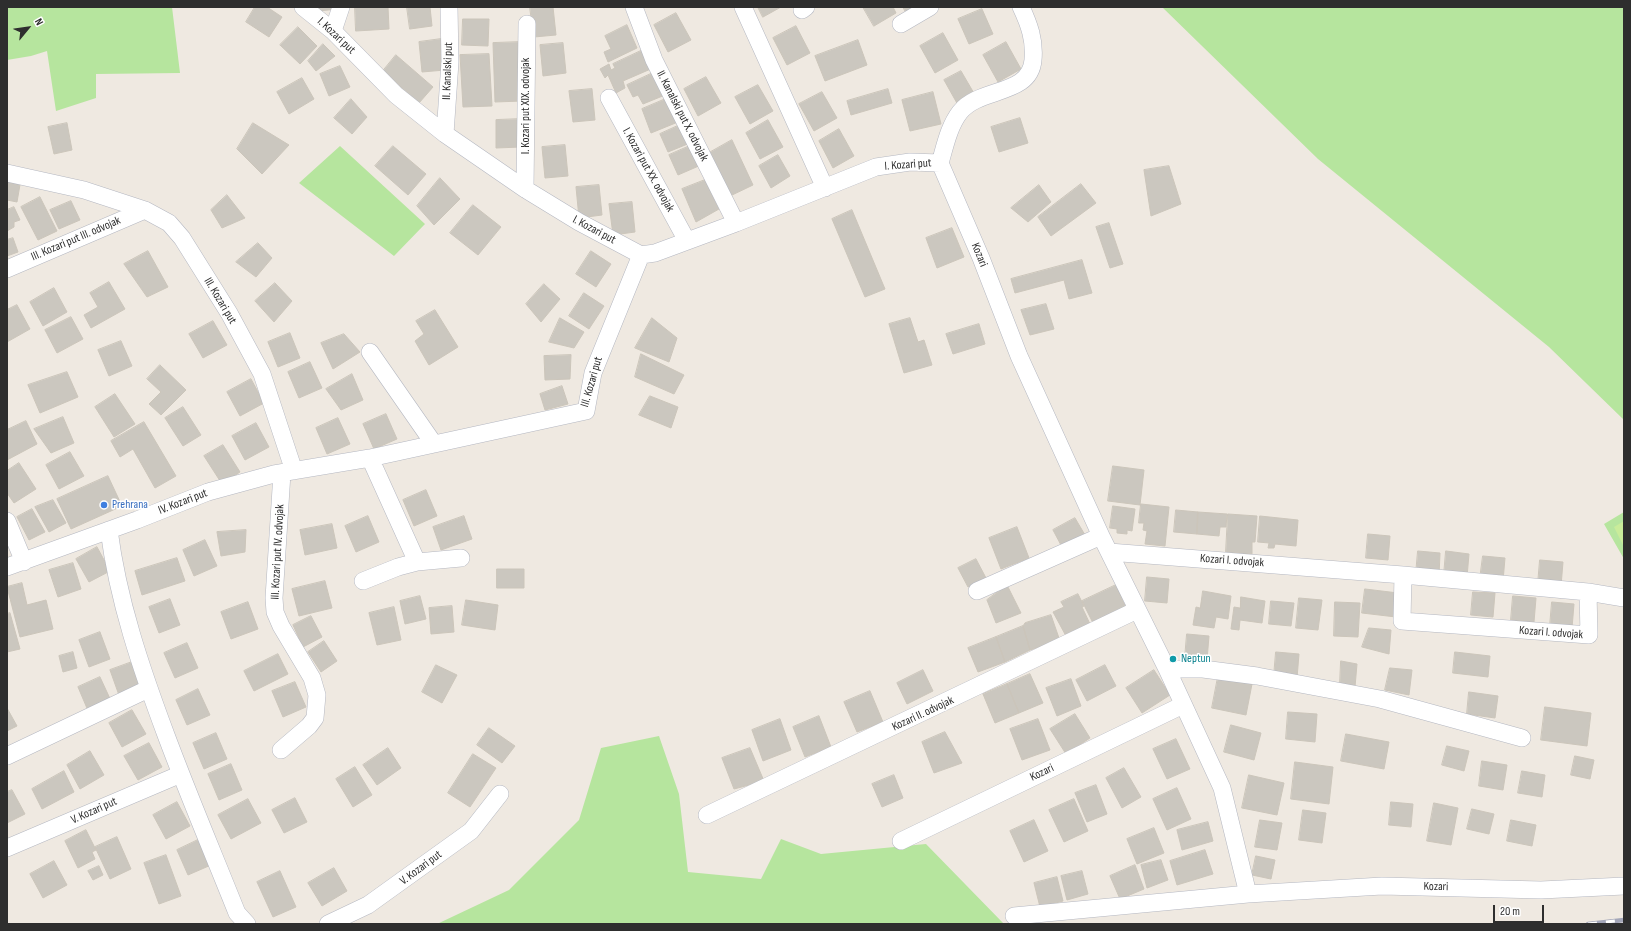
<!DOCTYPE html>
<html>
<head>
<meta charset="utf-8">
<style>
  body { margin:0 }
  #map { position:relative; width:1631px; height:931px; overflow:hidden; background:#efe9e1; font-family:"Sofia Sans Condensed",sans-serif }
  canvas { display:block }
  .frame { position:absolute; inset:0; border:8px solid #2e2e2e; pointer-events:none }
  .north { position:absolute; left:8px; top:8px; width:40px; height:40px; -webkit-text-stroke:3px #fff; paint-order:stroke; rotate:61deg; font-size:11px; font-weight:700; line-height:16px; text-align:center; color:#2e2e2e }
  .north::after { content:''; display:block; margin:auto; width:14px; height:18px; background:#2e2e2e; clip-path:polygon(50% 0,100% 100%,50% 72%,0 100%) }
  .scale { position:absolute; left:1493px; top:905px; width:51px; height:18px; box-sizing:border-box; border:2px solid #2e2e2e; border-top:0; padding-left:5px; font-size:12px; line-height:14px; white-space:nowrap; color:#2e2e2e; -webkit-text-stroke:3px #fff; paint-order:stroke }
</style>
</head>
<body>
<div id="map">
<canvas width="1631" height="931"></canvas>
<div class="frame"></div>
<div class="north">N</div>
<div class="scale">20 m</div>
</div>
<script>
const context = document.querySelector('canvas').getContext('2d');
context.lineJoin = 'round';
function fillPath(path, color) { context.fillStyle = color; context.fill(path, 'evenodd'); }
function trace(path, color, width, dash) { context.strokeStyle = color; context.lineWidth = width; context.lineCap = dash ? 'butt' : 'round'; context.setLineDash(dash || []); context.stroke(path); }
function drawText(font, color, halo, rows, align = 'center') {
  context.font = font + ' "Sofia Sans Condensed",sans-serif'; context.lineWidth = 3; context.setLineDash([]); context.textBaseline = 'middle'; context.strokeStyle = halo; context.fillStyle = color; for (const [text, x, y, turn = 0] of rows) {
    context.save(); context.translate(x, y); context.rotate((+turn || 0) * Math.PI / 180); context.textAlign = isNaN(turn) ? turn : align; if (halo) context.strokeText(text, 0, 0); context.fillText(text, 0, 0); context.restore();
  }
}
fillPath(new Path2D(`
  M7 7H172L180 73 96 74V98L56 111 47 51 31 56 7 60Z
  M1162 7H1624V420L1549 347 1318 159Z
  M340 146 425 224 394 256 299 183Z
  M1624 512V559L1604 524Z
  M659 736 679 794 688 872 761 879 781 839 821 854 926 844 1004 924H437L509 890 579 820 601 748Z`), '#b6e59e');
fillPath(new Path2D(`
  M1624 521V547L1614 527Z`), '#c9ec9a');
const building = new Path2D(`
  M255 7H267L282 17 269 37 246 22Z
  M316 7H339V9L317 11Z
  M355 7H388L389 29 356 31Z
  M407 7H430L432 26 410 29Z
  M530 7H553L556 35 534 37Z
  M758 7H781L763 17Z
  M863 7H893L896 13 874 26Z
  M903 7H915L906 12Z
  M982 9 993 34 969 44 958 19Z
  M676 13 691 40 668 52 654 25Z
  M463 19H489L488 46 462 45Z
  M627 25 637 48 608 62 604 52 611 49 605 36Z
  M796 26 810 53 787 65 773 38Z
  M298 27 317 46 300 64 280 45Z
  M943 33 958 60 935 73 920 46Z
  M441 39 445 70 422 72 419 42Z
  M858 40 867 65 825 81 815 56Z
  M521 42 522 101 495 102 493 43Z
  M1006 42 1021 69 998 82 983 55Z
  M563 43 566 73 543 76 540 45Z
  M323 44 335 56 316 71 308 61Z
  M645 49 653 68 623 81 625 88 616 93 608 75 605 78 600 69 609 64 611 70 615 68 613 64Z
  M489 54 492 106 463 107 460 55Z
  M396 55 433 87 419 103 383 71Z
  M340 66 350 87 329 96 320 74Z
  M961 71 975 95 958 105 944 80Z
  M655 72 665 95 643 104 638 95 633 97 627 85Z
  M706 77 721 103 698 116 684 89Z
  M302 78 314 99 289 114 277 92Z
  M758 85 773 111 750 124 735 97Z
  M592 89 595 120 573 122 569 91Z
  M888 89 892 103 851 115 847 101Z
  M822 92 837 118 814 131 799 104Z
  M933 92 941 124 910 131 902 100Z
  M668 98 678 122 651 133 642 109Z
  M351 99 367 117 352 134 334 118Z
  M1020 118 1028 143 999 152 991 127Z
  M521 119V147L496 148V120Z
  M768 120 783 147 760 159 746 133Z
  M67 123 72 150 54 154 48 127Z
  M253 123 289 145 262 174 237 149Z
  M682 124 690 143 668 152 660 134Z
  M839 129 854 156 833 168 819 141Z
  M732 140 753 185 730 196 709 153Z
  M565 145 568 176 545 178 542 147Z
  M692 145 701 165 678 175 669 155Z
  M393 146 426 174 408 195 375 166Z
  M778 155 790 176 771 188 759 166Z
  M1169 166 1181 204 1151 216 1144 170Z
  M7 176 21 179 17 202 7 200Z
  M440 178 460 199 434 225 417 206Z
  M705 180 719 209 696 222 682 189Z
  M1081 184 1096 203 1051 236 1038 217Z
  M599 185 602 215 579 218 576 187Z
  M1039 185 1051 202 1028 222 1011 208Z
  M227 195 245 218 222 228 211 210Z
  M40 197 57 231 38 240 21 207Z
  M71 201 80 220 59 229 50 210Z
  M632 202 635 232 613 235 609 204Z
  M473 205 501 227 478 255 450 233Z
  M14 207 20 220 14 222V227L7 231V210Z
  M852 210 885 289 865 297 832 219Z
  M1109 223 1123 264 1110 268 1096 227Z
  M952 228 964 257 937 268 926 238Z
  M13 238 18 252 7 256V240Z
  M258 243 272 258 256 277 236 262Z
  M148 251 168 287 147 297 124 264Z
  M591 251 611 264 596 287 576 274Z
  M1082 260 1092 293 1069 299 1064 280 1015 293 1011 279Z
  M109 282 125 309 91 328 84 315 98 307 90 293Z
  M275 283 292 301 274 322 255 301Z
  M544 284 560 299 541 322 526 304Z
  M54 288 67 312 43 326 30 302Z
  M584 293 604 306 589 329 569 316Z
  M1046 304 1054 329 1030 335 1021 310Z
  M17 305 30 329 7 342V310Z
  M435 310 458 347 429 365 415 341 424 334 416 321Z
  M71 317 83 339 57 353 45 330Z
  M560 318 584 332 574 348 549 342Z
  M652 318 677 338 669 362 635 348Z
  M910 318 918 342 924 340 932 365 904 373 889 324Z
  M213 321 227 345 203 358 189 334Z
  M979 324 985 344 953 354 946 334Z
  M290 333 300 358 278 367 268 342Z
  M344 334 360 352 333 369 321 343Z
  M121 341 132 366 109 376 98 350Z
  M641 354 684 375 674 394 635 377Z
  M571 355 570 379 545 380 544 356Z
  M310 362 322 388 299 398 288 372Z
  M160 365 186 390 161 415 149 404 161 392 147 379Z
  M67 372 78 397 40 413 28 385Z
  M352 374 363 400 341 410 326 389Z
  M251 379 264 403 240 416 227 392Z
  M562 386 568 404 545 410 540 394Z
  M115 394 135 424 114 437 95 407Z
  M650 396 678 407 671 428 639 415Z
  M183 407 201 435 183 446 165 418Z
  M386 414 397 439 374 449 363 424Z
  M63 417 74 443 51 453 34 429Z
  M338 418 350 444 327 454 316 428Z
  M26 421 37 444 7 460V430Z
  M144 422 176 476 155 488 133 449 120 457 111 441Z
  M256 423 269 447 245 460 232 436Z
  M223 445 240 472 222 484 204 456Z
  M70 452 84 476 59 489 46 465Z
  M19 463 36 489 14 503 7 493V471Z
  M1113 466 1144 470 1140 505 1108 501Z
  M108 476 122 506 71 529 57 499Z
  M426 490 437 516 414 526 403 500Z
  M53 500 66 523 49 532 35 507Z
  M1141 504 1169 507 1165 546 1145 544 1147 531 1143 530 1144 523H1139Z
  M1113 506 1135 509 1132 531 1127 530V534L1117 533V529L1110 528Z
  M32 509 45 532 29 540 17 517Z
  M1176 510 1198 512 1197 534 1174 532Z
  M1198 512 1227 514 1226 527H1220L1219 536 1197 534Z
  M1228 514 1257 516 1255 542H1252V554L1226 552Z
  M368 516 379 542 356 552 345 526Z
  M464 516 472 539 441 550 433 527Z
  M1260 516 1298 520 1296 546 1275 544 1274 548H1268L1269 543 1258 542Z
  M1075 518 1085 535 1062 547 1053 530Z
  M332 524 337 548 305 555 300 530Z
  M1017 527 1029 558 1001 569 989 538Z
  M246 530 245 552 221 556 217 532Z
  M1368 534 1390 536 1388 560 1366 558Z
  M205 540 217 566 194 576 183 550Z
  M97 547 110 571 89 582 76 559Z
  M1418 551 1440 553 1439 576 1416 574Z
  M1446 551 1469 554 1467 577 1444 575Z
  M1483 556 1505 558 1503 581 1480 579Z
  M177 558 185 581 142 595 135 571Z
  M976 559 986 578 968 587 958 568Z
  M1540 560 1563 562 1561 586 1538 584Z
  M73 563 81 589 58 597 49 570Z
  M497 569H524V588H497Z
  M1147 577 1169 579 1167 603 1145 601Z
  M325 581 332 608 299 616 292 589Z
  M22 583 27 605 46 600 53 629 20 637 7 587Z
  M1007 585 1021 613 996 623 987 600Z
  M1116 585 1126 608 1093 623 1082 601Z
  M1365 589 1398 593 1396 617 1362 613Z
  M1203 591 1231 596 1228 619 1216 617 1214 628 1193 625 1196 607 1200 608Z
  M1473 592 1495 593 1493 617 1471 615Z
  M1078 594 1084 606 1082 607 1090 624 1066 636 1053 612 1064 607 1061 602Z
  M420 596 426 619 405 624 400 601Z
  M1513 596 1536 598 1534 622 1511 620Z
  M1241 597 1265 601 1262 623 1240 620 1239 630 1231 629 1234 607 1240 608Z
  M1299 598 1322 600 1318 630 1296 628Z
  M170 599 180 625 159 633 149 607Z
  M466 600 498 605 495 630 462 625Z
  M1271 601 1294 603 1291 626 1269 624Z
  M248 602 258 629 231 639 221 612Z
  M1335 602 1360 603 1358 637 1334 636Z
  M1552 602 1574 604 1572 628 1550 626Z
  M452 606 454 632 431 634 429 608Z
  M394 607 401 640 377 645 369 613Z
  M10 613 20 649 7 652V614Z
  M1051 615 1060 641 1030 650 1023 626 1025 623Z
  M311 616 322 637 303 647 293 625Z
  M1023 626 1030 650 1005 662 996 637Z
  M1369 628 1391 630 1389 654 1362 647Z
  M100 632 110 659 89 667 79 640Z
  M1187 634 1209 636 1207 660 1185 658Z
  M996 637 1005 662 978 672 968 648Z
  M324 641 337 661 321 672 308 652Z
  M187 643 198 668 175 678 164 653Z
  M73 652 77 668 63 672 59 656Z
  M1276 652 1299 654 1297 678 1274 676Z
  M1455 652 1490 656 1488 677 1453 673Z
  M278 654 288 674 254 691 244 671Z
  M1341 661 1357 664 1355 687 1340 684Z
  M132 662 142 690 120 698 110 670Z
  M436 665 457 675 442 703 422 692Z
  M1105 665 1116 686 1087 701 1076 680Z
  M1390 668 1412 670 1409 695 1385 690Z
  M923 670 933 691 907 704 897 683Z
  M1154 670 1170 695 1142 713 1126 688Z
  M1030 674 1043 703 1019 713 1007 684Z
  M100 677 112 703 89 713 78 687Z
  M1218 677 1252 684 1246 715 1212 708Z
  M1071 679 1081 706 1057 716 1046 688Z
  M295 682 306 707 283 717 272 691Z
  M1007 684 1019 713 995 723 983 694Z
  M198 689 210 715 187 725 176 700Z
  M870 691 883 722 857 732 844 702Z
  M1469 692 1498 696 1495 718 1467 714Z
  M1545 707 1591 713 1587 746 1541 740Z
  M7 708 17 726 7 731Z
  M132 710 146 734 122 747 109 723Z
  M1288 712 1317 714 1315 742 1286 739Z
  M1075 714 1090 738 1066 754 1050 729Z
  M819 716 831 747 805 757 793 727Z
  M780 719 791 750 763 761 752 730Z
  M1038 719 1050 750 1022 760 1010 729Z
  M1231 725 1261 733 1254 760 1224 752Z
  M489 728 515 746 502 763 477 745Z
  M945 732 962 763 934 773 922 742Z
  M216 733 227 759 204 769 193 743Z
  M1346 734 1389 742 1384 769 1341 761Z
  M1176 739 1190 769 1167 779 1153 749Z
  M149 743 162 767 138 780 124 756Z
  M1447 746 1469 751 1464 771 1442 765Z
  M388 748 401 768 377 785 363 765Z
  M750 748 764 781 734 789 722 758Z
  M90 751 104 775 80 789 67 765Z
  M473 754 496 768 470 807 448 793Z
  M1575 756 1594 760 1590 779 1571 775Z
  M1482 761 1507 765 1503 790 1479 786Z
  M1295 762 1333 767 1329 804 1291 799Z
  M231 764 242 790 219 800 208 774Z
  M355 767 372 795 353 807 336 779Z
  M1124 768 1141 797 1122 808 1106 778Z
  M64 771 74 792 42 809 32 789Z
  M1522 771 1545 775 1542 797 1518 793Z
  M894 775 903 798 882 807 872 784Z
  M1249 775 1284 783 1277 815 1242 808Z
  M1096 785 1107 814 1087 822 1075 793Z
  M1177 788 1191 819 1167 830 1153 799Z
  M12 790 25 814 7 823V792Z
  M295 798 307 822 284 833 272 810Z
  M248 799 261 823 231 839 218 815Z
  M1074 799 1088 831 1064 842 1049 810Z
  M177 802 190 826 166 839 153 815Z
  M1391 802 1413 804 1411 827 1389 825Z
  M1434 803 1458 808 1451 845 1427 841Z
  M1472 809 1494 814 1489 834 1467 829Z
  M1303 810 1326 813 1322 843 1299 840Z
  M1034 820 1048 851 1024 862 1010 831Z
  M1260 820 1282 823 1277 850 1255 847Z
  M1511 820 1536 825 1532 846 1507 841Z
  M1208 822 1213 841 1182 850 1177 830Z
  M1154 828 1164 853 1137 864 1127 839Z
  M86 830 96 850 92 852 95 859 78 868 65 841Z
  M117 837 131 869 110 879 95 847Z
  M200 839 211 865 188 875 177 850Z
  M1205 850 1213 874 1177 885 1170 861Z
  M166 855 181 896 159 904 144 863Z
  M1256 856 1275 860 1271 879 1252 875Z
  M1161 860 1168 880 1147 888 1141 865Z
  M54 861 67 885 43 898 30 874Z
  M1135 865 1144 889 1120 899 1110 876Z
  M99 866 103 875 93 880 88 871Z
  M334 868 347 891 322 906 308 883Z
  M280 871 296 907 273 917 257 882Z
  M1082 871 1088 894 1067 900 1061 876Z
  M1057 877 1063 901 1040 907 1034 883Z`);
fillPath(building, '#cbc7bf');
trace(building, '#cbc5ba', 1);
const minor = new Path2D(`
  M303 7 333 31 396 95 445 134 525 189 579 222 641 255 655 253 736 223 876 167 910 162 940 163
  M634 7 654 60 736 223
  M743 7 825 188
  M1021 7C1029 24 1035 40 1033 60 1030 96 980 87 960 112 949 126 945 146 940 163L981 258 1019 356 1101 536 1167 669 1222 788 1248 894
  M802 10 806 7
  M901 24 930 7
  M333 31 341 7
  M609 98 687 241
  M445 134 450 62 449 7
  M7 173 84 190 145 210 169 223 182 238 229 313 262 374 294 471
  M525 189 527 24
  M7 269 145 210
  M370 352 434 444
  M370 458 417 562
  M7 521 24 562
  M109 530C118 601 141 668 166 735 188 794 213 853 237 913L247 924
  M1109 552 1403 575 1588 592 1589 635 1402 621 1403 575
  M7 567 137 520 208 492 274 474 370 458 586 411 593 373 641 255
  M363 581 398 567 417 562 461 558
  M977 591 1101 536
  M1588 592 1624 598
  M1167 669H1203L1257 676 1380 699 1522 738
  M281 750 309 726 315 718 317 695 312 678 281 626 275 612 274 598 282 473
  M7 756 148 689
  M707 815 1137 610
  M901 841 1183 705
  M7 848 181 774
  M1014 916 1248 894 1382 886 1541 890 1624 886
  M328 924 368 905 471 831 500 794`);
trace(minor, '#b4b7c1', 18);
trace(minor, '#fff', 17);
const rail = new Path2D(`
  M1588 924 1624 920`);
trace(rail, '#a3a6b8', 4.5);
trace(rail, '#fff', 3, [9]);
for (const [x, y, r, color] of [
  [104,505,4,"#3f7fe0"],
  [1173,659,4,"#0f9aa8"]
]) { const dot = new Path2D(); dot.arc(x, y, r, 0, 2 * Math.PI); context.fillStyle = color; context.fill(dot); trace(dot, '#fff', 1.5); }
drawText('12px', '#2e2e2e', '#fff', [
  ["I. Kozari put",336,36,43],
  ["II. Kanalski put",448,71,-88],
  ["I. Kozari put XIX. odvojak",526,106,-90],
  ["II. Kanalski put X. odvojak",682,116,63],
  ["I. Kozari put",908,165,-4],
  ["I. Kozari put XX. odvojak",648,170,61],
  ["I. Kozari put",594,230,28],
  ["III. Kozari put III. odvojak",76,239,-23],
  ["Kozari",979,255,68],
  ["III. Kozari put",220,301,59],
  ["III. Kozari put",592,382,-74],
  ["IV. Kozari put",183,502,-21],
  ["III. Kozari put IV. odvojak",278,552,-87],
  ["Kozari I. odvojak",1232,561,4],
  ["Kozari I. odvojak",1551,633,4],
  ["Kozari II. odvojak",923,714,-25],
  ["Kozari",1042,773,-26],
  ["V. Kozari put",94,811,-24],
  ["V. Kozari put",421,868,-37],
  ["Kozari",1436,887,1]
]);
drawText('12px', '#366cbe', '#fff', [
  ["Prehrana",112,505]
], 'left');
drawText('12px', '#0d838f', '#fff', [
  ["Neptun",1181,659]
], 'left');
</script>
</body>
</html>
